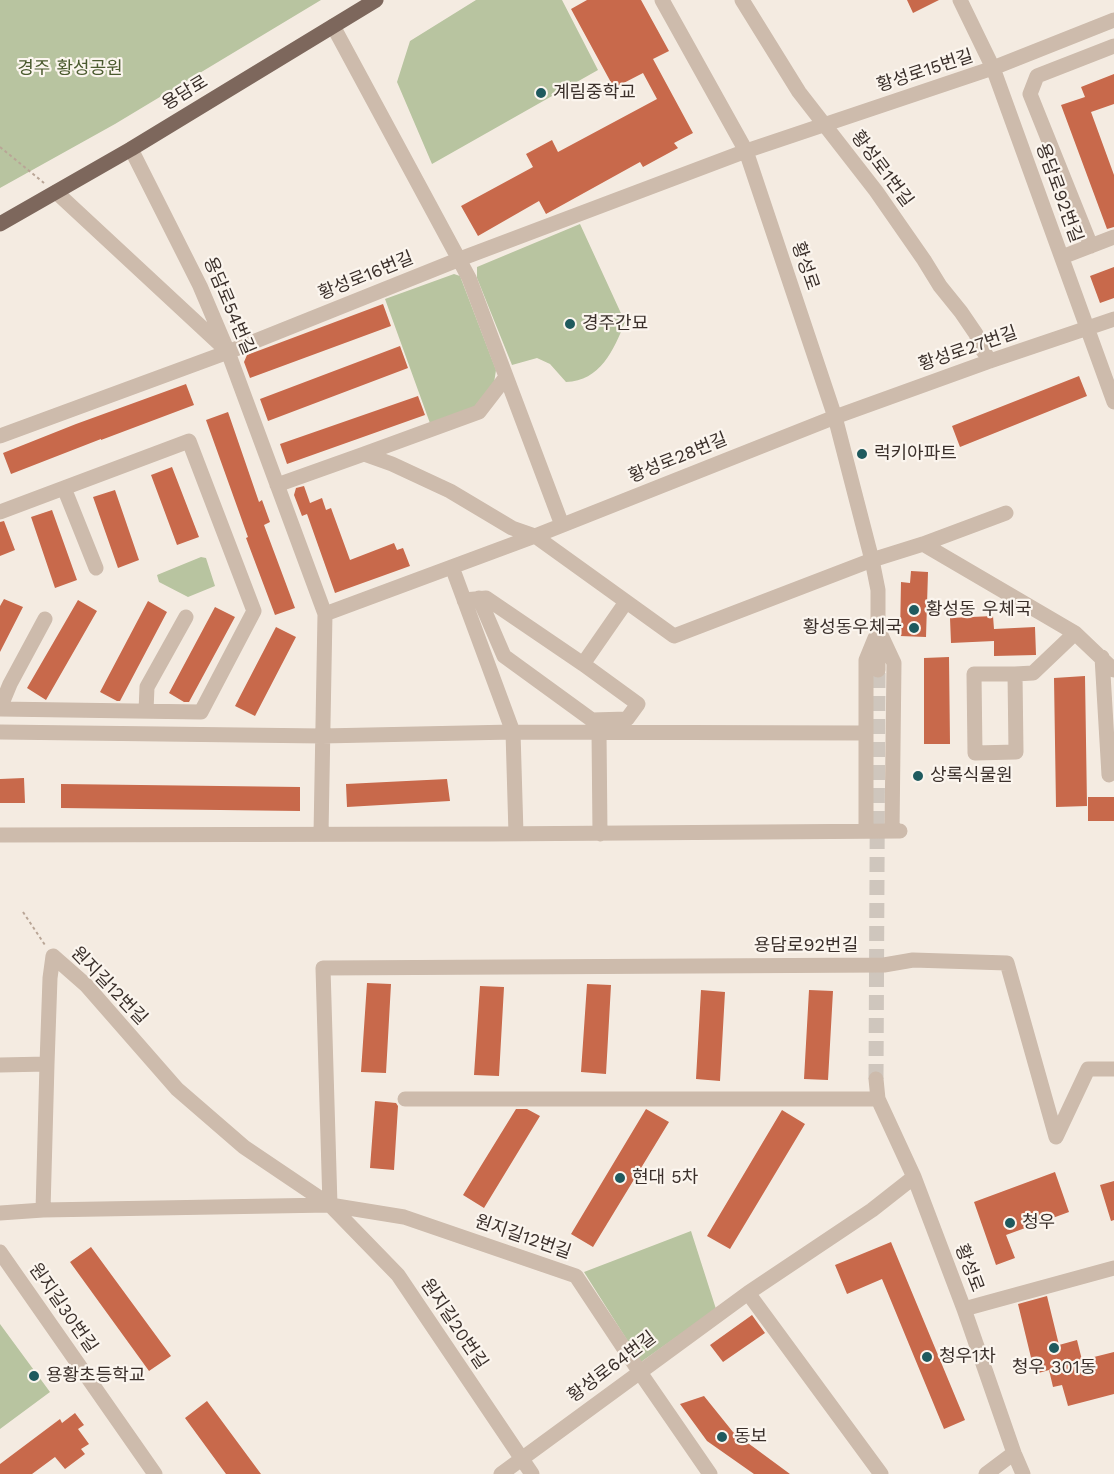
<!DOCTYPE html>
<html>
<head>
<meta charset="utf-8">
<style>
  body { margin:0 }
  canvas { display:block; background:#f4ebe1 }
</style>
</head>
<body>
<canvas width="1114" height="1474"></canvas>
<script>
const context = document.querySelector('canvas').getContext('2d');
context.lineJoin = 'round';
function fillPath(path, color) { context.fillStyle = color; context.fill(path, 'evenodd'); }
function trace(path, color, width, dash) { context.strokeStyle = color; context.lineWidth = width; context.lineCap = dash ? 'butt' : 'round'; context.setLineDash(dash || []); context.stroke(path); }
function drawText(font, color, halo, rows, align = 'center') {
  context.font = font + ' "Work Sans","Noto Sans KR",sans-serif'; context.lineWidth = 4.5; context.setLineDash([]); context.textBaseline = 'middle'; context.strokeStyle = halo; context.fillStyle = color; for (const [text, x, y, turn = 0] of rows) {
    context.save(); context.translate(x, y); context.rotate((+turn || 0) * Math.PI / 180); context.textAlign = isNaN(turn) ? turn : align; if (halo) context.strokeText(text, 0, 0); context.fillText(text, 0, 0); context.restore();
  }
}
fillPath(new Path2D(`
  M0 0H321L115 124 0 188Z
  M476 0H562L598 70 432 164 397 82 410 41Z
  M580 224 625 322C614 350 600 381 566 382L550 364 537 358 512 365 477 278V267Z
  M454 274 460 276 496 370 494 383 476 406 431 426 385 299Z
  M201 557 206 558 215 586 188 597 159 582 157 575Z
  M691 1231 716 1309 641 1362 584 1272Z
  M0 1324 50 1392 0 1429Z`), '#b8c4a0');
fillPath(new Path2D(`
  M587 0H641L669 51 653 59 693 133 674 143 678 148 643 167 640 162 546 214 539 201 478 236 461 206 533 167 526 154 552 140 558 152 657 99 643 73 614 88 571 9Z
  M907 0H939L913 13Z
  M1114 74V104L1091 112 1114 175V227L1107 229 1061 105 1085 97 1081 87Z
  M1114 267V298L1100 303 1090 276Z
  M383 304 391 326 250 378 244 362 247 355Z
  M400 346 408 368 268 421 260 399Z
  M1079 376 1087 396 960 447 952 426Z
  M186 384 194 405 101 440V439L11 474 3 453 76 424Z
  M418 396 425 415 287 464 280 444Z
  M228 412 259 502 262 500 270 522 264 525 295 608 275 615 246 538 248 537 206 420Z
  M172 467 199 537 177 545 151 475Z
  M304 486 310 503 322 498 326 510 331 508 350 560 394 543 397 550 403 548 410 566 335 593 307 514 302 516 294 495 296 488Z
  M115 490 139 560 118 568 93 497Z
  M52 510 77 580 55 588 31 517Z
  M4 521 15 550 0 556V522Z
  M911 571 928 572 926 637 900 636 901 582 910 583Z
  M4 599 23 607 0 652V606Z
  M78 600 97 611 46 700 27 688Z
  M148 601 167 612 120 701H117L100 692Z
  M215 607 235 617 189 702H184L169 693Z
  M993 616 994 629 1035 627 1036 655 994 656V641L951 643 950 618Z
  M276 627 296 637 255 716 235 706Z
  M949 657 950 744H924V658Z
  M1085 676 1087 806 1056 807 1054 678Z
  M24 778 25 803H0V779Z
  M447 779 450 801 347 807 346 784Z
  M61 784 300 787V811L61 808Z
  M1088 797H1114V821H1088Z
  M367 983 391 984 386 1073 361 1072Z
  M587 984 611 985 606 1074 581 1072Z
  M480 986 504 987 499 1076 474 1075Z
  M701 990 725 992 720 1081 696 1079Z
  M809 990 833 991 828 1080 804 1079Z
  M375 1101 396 1103 398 1106 394 1170 370 1168Z
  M516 1109H527L540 1116 484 1208 463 1195Z
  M646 1109 669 1122 593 1247 571 1234Z
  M782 1110 805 1124 730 1249 707 1236Z
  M1055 1172 1069 1212 1006 1235 1015 1258 996 1265 974 1202Z
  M1114 1181V1220L1111 1221 1100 1185Z
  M891 1242 965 1420 944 1429 882 1279 847 1294 835 1265Z
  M91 1247 171 1356 149 1371 70 1262Z
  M1047 1296 1059 1345 1077 1340 1082 1360 1114 1352V1394L1068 1406 1062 1385 1053 1387 1049 1370 1035 1374 1018 1304Z
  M752 1315 765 1333 723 1362 710 1345Z
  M704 1396 733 1432 790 1474H754L707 1441 680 1404Z
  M207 1401 261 1474H226L185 1418Z
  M75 1413 84 1425 78 1429 89 1444 81 1449 85 1454 65 1469 55 1457 32 1474H0V1464L60 1419 62 1423Z`), '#c8694b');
trace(new Path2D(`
  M876 1079 878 670`), '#cfc6bd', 15, [15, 8]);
trace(new Path2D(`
  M0 147 44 183
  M23 912 45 945`), '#b9a596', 2, [3, 3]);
trace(new Path2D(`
  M662 0 746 151 835 417 872 560 878 590V670
  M742 0 799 92 876 191 924 260 940 286 961 312 976 334 980 346 990 361
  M960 0 993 68 1114 402
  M333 26 469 278 562 525
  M131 149 200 286 228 352 325 614 321 834
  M56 192 224 348
  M1091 246 1030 94 1037 76 1114 46
  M1062 257 1114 237
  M0 436 228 352 460 259 746 151 993 68 1114 20
  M364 454 479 412 506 377
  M277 485 364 454 392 464 450 491 512 528 535 536 674 636 872 560 923 544 1006 513
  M64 488 96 568
  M0 512 189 441 254 611 201 712 0 709
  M923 544 1075 633 1114 670
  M452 567 513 732 516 834
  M464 600 486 598 583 664 638 704 627 719 592 720 504 656 479 598
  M325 614 535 536 835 417 990 361 1114 319
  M880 633 894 663 892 831
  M1102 657 1109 775
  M583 664 626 602
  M1015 674 1016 752 975 753 974 674H1015L1033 673 1075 633
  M0 708 10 684 45 619
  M146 711 147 687 186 617
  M0 732 322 736 513 732 865 733
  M599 732 600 834
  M866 831V660L875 638
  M0 835 489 834 900 831
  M0 1065 47 1064
  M876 1079 878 1099 914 1177 964 1309 1014 1453 1023 1474
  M405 1099H878
  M330 1205 323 968 884 965 913 960 1007 963 1056 1137 1088 1069H1114
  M43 1210 47 1064 50 978 53 956 86 985 177 1089 244 1147 330 1205 398 1275 532 1474
  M0 1213 43 1210 330 1205 404 1217 576 1276 639 1371 710 1474
  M0 1252 155 1474
  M748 1293 881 1474
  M964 1309 1114 1268
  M501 1474 748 1293 872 1210 914 1177
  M986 1474 1014 1453`), '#cdbbac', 15);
trace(new Path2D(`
  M0 224 131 149 376 0`), '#7d675c', 15);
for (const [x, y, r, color] of [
  [541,93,6,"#1f5a5e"],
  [570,324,6,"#1f5a5e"],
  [862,454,6,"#1f5a5e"],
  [914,610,6,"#1f5a5e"],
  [914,628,6,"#1f5a5e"],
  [918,776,6,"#1f5a5e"],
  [620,1178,6,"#1f5a5e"],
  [1010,1223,6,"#1f5a5e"],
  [1054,1348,6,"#1f5a5e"],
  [927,1357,6,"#1f5a5e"],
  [34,1376,6,"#1f5a5e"],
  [722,1437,6,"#1f5a5e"]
]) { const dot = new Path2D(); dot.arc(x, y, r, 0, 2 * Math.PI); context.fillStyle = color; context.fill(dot); trace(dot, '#fbf5ee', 2); }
drawText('18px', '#4a5a2e', '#fbf5ee', [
  ["경주 황성공원",70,69]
]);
drawText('18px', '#3b302b', '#fbf5ee', [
  ["황성로15번길",925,71,-18],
  ["용담로",185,93,-31],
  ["황성로1번길",882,169,53],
  ["용담로92번길",1059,193,70],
  ["황성로",805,266,71],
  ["황성로16번길",366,276,-22],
  ["용담로54번길",229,306,67],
  ["황성로27번길",968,349,-19],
  ["황성로28번길",678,458,-22],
  ["용담로92번길",806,946],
  ["원지길12번길",109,986,46],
  ["원지길12번길",523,1237,19],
  ["황성로",969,1268,69],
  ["원지길30번길",63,1308,55],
  ["원지길20번길",454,1324,56],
  ["황성로64번길",612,1367,-37]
]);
drawText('18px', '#3b302b', '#fbf5ee', [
  ["계림중학교",553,93],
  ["경주간묘",582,324],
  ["럭키아파트",874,454],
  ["황성동 우체국",926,610],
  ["황성동우체국",902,628,"right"],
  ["상록식물원",930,776],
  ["현대 5차",632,1178],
  ["청우",1022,1223],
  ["청우1차",939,1357],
  ["청우 301동",1054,1368,"center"],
  ["용황초등학교",46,1376],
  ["동보",734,1437]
], 'left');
</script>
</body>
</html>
